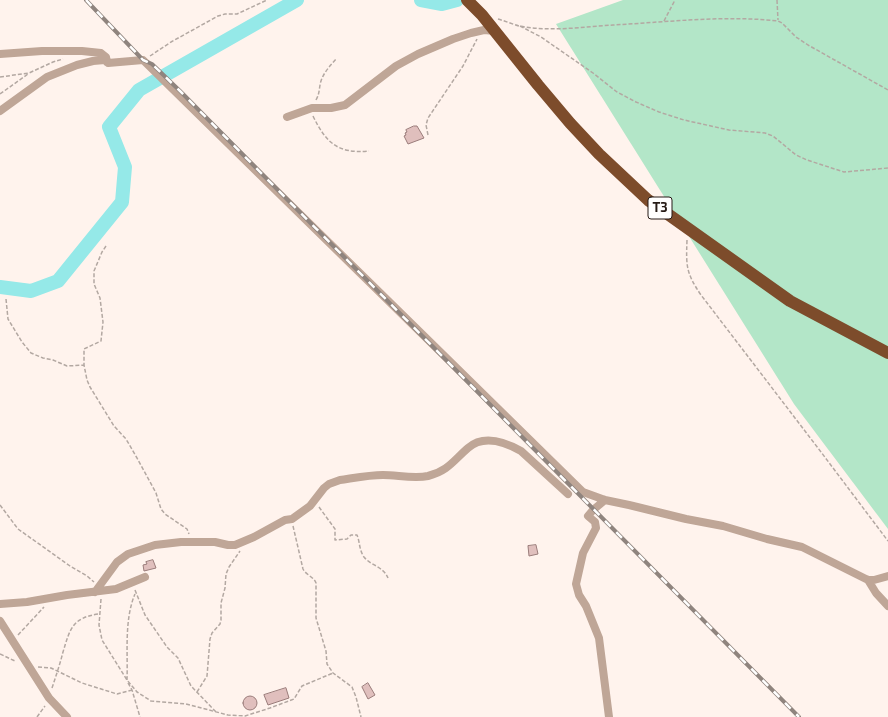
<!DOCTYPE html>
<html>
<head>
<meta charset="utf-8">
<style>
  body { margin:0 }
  canvas { display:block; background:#fff3ed }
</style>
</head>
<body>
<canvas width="888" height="717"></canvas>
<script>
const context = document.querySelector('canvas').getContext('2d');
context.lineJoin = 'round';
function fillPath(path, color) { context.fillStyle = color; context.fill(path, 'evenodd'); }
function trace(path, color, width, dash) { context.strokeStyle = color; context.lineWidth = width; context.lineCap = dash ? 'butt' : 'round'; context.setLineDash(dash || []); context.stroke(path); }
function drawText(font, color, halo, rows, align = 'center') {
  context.font = font + ' "Exo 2",sans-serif'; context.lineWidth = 3.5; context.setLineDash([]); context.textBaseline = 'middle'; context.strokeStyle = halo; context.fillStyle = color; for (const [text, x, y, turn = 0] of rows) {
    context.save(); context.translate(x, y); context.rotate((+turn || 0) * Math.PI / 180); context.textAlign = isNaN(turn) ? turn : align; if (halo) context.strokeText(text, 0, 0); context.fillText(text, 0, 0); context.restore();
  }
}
fillPath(new Path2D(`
  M623 0H888V529L794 404 556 24Z`), '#b3e6c8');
trace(new Path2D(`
  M421 0 442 4 457 0
  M0 287 31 291 58 281 122 202 125 167 109 127 139 90 297 0`), '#95e9e8', 14);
const building = new Path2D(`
  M414 126H417L424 138 408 144 404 136 406 135 405 133 407 132 406 130Z
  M536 545 538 554 529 556 528 546Z
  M153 560 156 568 144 571 143 565 147 564 146 562Z
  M368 683 375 695 368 699 362 687Z
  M286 688 289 698 268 705 264 695Z
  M243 703a7 7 0 1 1 14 0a7 7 0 1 1-14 0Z`);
fillPath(building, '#e0bfbd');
trace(building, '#9a7c7a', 1);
trace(new Path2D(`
  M777 0 778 20
  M498 19C505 21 512 24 519 26 549 32 583 27 613 25 668 22 724 15 778 21L782 23 796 37 808 45 888 90
  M664 21 675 0
  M520 26 541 37 593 73 617 92 636 102 659 112 684 120 729 130 765 133 773 136 796 155 807 160 844 172 888 168
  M150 56 171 42 218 16 225 14H237L267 0
  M0 77 29 73 53 62 63 59
  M0 94 28 74
  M316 100C320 93 319 87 321 81 324 72 330 66 336 59
  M313 116C326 143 338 154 369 151
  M428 135 426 125 428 118 463 66 477 39
  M687 240C686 266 686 273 701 295L821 452 888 541
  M106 246 102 252 94 271V284L100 298 103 322 101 341 84 349V365L87 380 90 387 114 426 126 439 137 458 156 493 161 509 165 514 187 529 189 534
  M6 299 8 319 22 342 31 353 43 358 53 360 67 366 84 365
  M0 505 18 529 70 566 87 576 94 582
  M319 507 335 529V540L347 539 351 535H357C360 542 359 550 364 557 371 566 383 566 388 578
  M293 526 303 569C306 575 314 577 316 583V618L326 651 327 664 333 673 352 687 356 697 361 717
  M135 590 145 615 167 647 178 658 191 686 217 713
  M101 599 99 625 102 640 127 680 137 692 151 701 186 704 228 715 245 716 270 708 294 699 302 686 333 673
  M18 635 44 607
  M0 654 15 661
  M38 667 51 668 82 683 117 694 132 690
  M127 680C128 653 124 620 135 594
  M128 683 132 690 140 717
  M52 688C56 676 60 664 63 652 70 629 72 618 98 614
  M197 692 207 676 210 639 212 633 220 624 221 620V603L225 588 226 574 229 567 240 551
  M37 717 45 706`), '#b3a8a2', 1.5, [4, 2]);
trace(new Path2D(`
  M0 54 42 51H82L101 53 106 57 107 62
  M0 111 47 77 77 65 93 61 105 60 108 63 143 60 583 492 605 500 629 505 686 519 723 526 767 539 802 547 868 580H874L888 576
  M287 117 312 108H331L345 105 396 66 418 54 453 39 471 33 484 30 495 31
  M605 500 593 510 588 516 595 522 596 528 583 553 576 584 579 595 586 606 599 638 609 717
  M868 580 876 593 888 606
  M95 592 117 562 128 554 155 545 181 542H215L228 545H235L254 537 285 520 292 519 310 506 324 488 329 484 340 480C354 478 369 475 383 475 397 475 414 479 428 476 448 471 454 460 468 448 484 434 505 442 521 451L568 494
  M0 604 27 602 67 595 116 589 145 577
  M0 621 49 698 67 717`), '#bfa697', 8);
trace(new Path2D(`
  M467 0 482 15 538 85 570 123 599 154 648 200 790 301 888 353`), '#7d4c2b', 12);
const rail = new Path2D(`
  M86 0 143 60 152 64 180 91 799 717`);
trace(rail, '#8f847e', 4);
trace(rail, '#fff', 2.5, [8]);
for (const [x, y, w] of [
  [660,208,24]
]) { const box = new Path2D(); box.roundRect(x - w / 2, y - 11, w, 22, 3); context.fillStyle = '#fff'; context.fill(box); trace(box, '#261b16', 1); }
drawText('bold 13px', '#261b16', null, [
  ["T3",660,208]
]);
</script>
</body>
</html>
